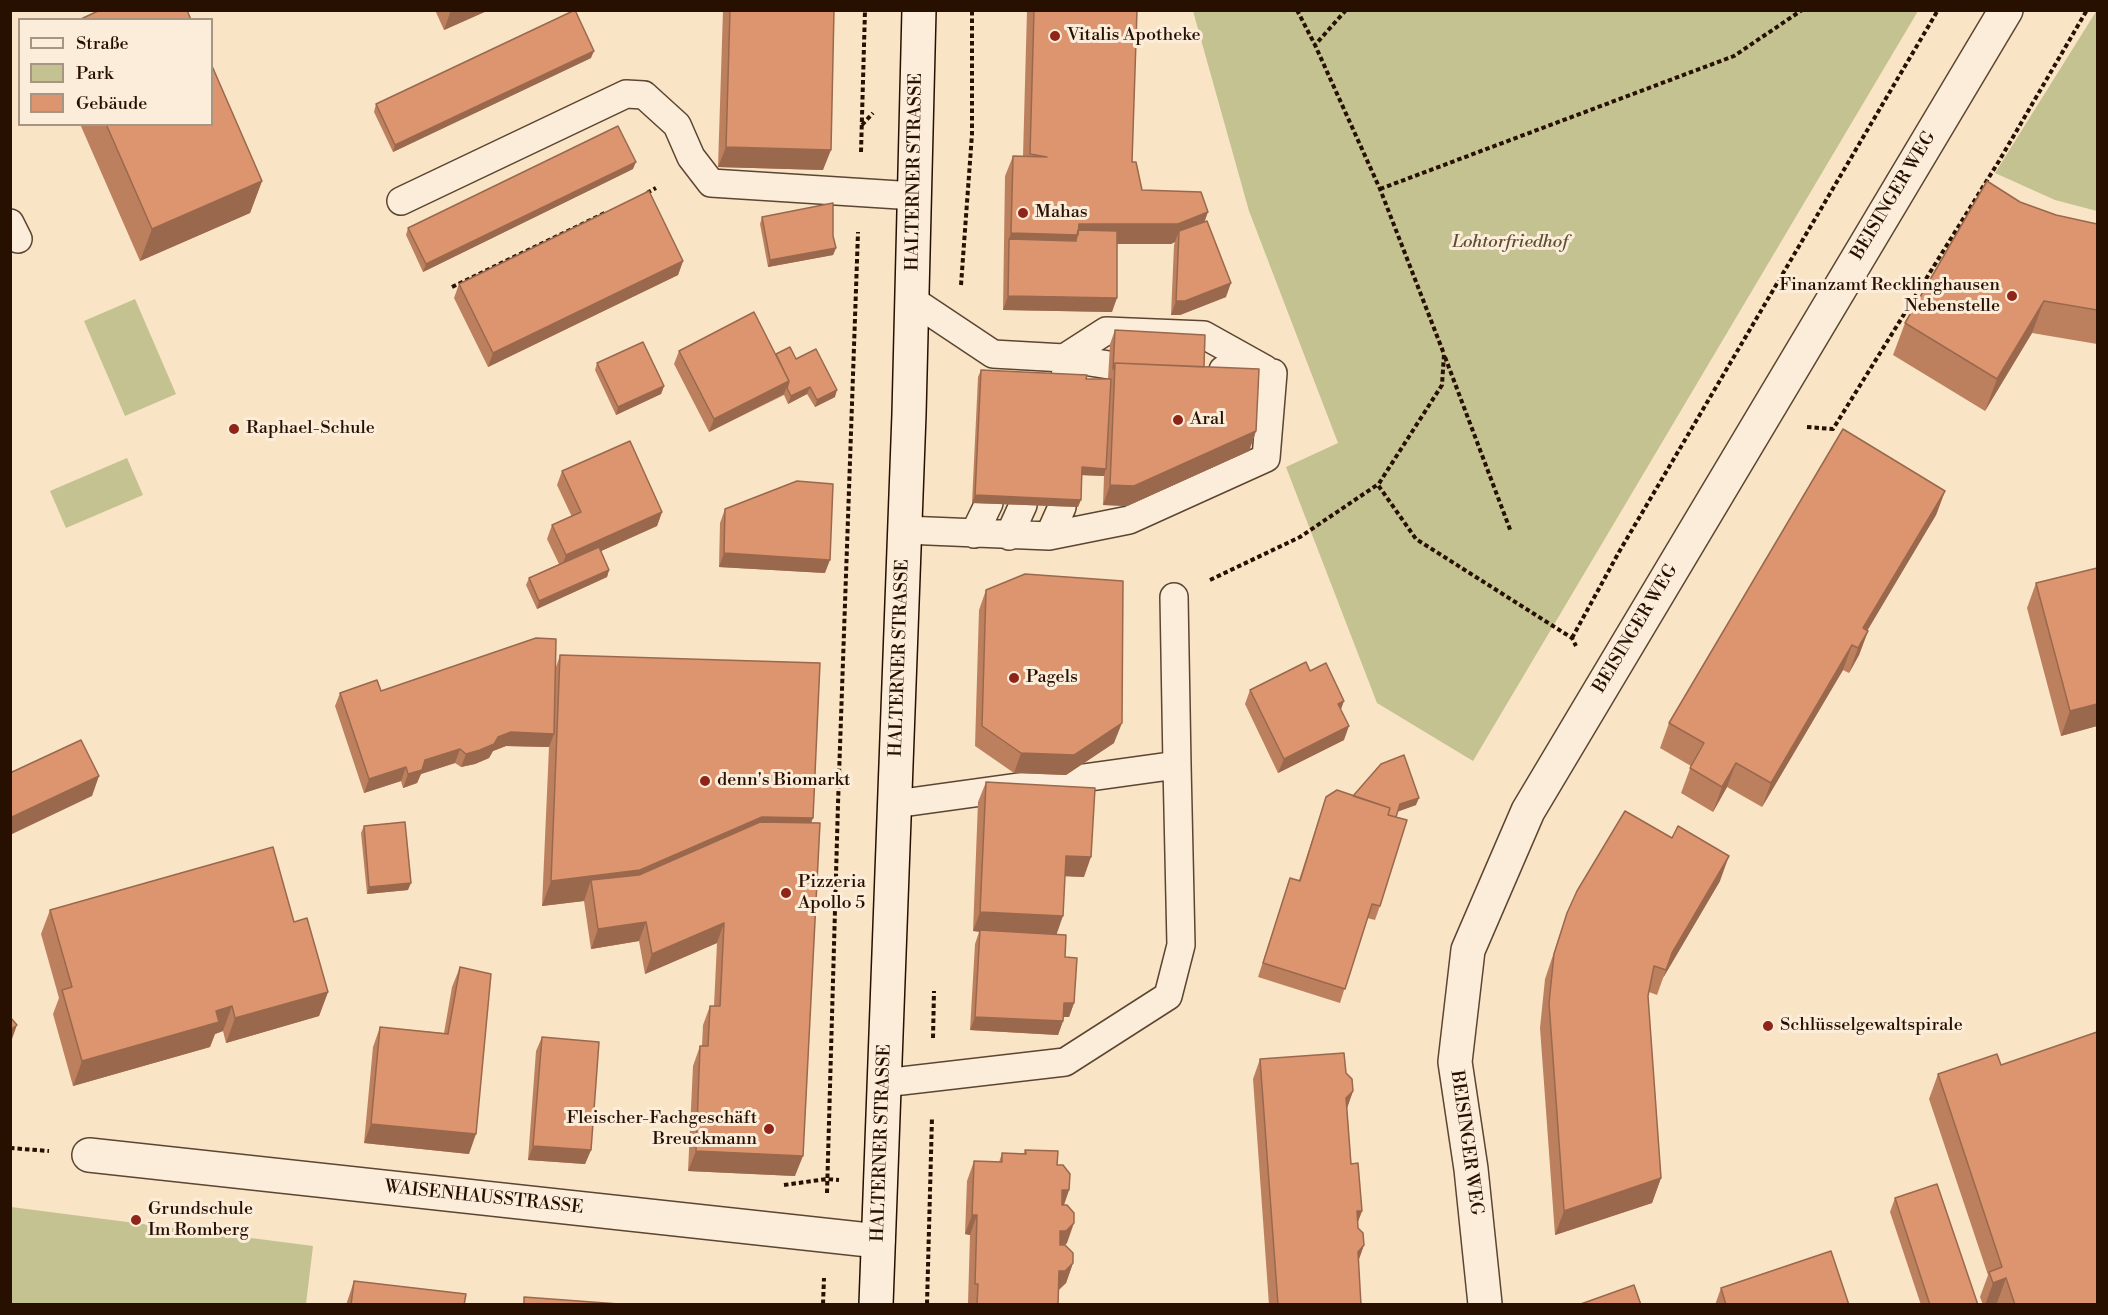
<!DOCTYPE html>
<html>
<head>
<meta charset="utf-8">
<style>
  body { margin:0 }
  #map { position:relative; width:2108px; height:1315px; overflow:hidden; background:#f9e4c5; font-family:"Libre Bodoni",serif }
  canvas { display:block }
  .frame { position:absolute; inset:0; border:12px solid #281001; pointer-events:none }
  .legend { position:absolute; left:18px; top:18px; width:195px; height:108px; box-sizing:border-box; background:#fbedd9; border:2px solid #a79583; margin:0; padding:8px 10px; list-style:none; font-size:18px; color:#281001 }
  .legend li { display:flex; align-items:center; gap:12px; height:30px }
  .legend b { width:30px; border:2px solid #a79583 }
</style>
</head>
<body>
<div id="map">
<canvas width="2108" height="1315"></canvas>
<div class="frame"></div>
<ul class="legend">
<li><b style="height:8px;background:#fbedd9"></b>Straße</li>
<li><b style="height:16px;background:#c4c290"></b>Park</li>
<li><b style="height:16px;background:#dc956e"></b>Gebäude</li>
</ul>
</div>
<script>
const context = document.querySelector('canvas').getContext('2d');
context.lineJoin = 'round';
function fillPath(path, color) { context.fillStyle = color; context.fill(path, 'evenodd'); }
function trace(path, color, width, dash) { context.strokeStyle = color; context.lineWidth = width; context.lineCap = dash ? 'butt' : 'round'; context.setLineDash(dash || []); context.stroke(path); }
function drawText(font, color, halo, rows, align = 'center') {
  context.font = font + ' "Libre Bodoni",serif'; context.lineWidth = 6; context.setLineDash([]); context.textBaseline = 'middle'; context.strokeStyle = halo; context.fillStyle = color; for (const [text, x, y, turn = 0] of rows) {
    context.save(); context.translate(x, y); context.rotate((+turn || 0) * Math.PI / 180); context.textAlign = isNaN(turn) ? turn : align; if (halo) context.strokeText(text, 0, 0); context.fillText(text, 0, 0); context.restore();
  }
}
fillPath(new Path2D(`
  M2097 10 2098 11 2097 211 2055 200 1995 173Z
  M1193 11H1918L1473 761 1377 703 1286 467 1338 443 1249 211Z
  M135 299 176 394 125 416 84 321Z
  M127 458 143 495 66 528 50 491Z
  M11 1207 313 1246 306 1304H11Z`), '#c4c290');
const lane = new Path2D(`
  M401 201 626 94 644 95 677 125 691 157 711 183 915 196
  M10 223 18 239
  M912 300 993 354 1064 358 1066 374
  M1064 358 1106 331 1204 335 1265 369
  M1064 358 1109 365
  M905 530 1049 536 1062 507
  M974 534 989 503
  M1009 536 1023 505
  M1049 536 1129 520 1266 458 1273 373 1223 370
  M1174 597 1177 765
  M884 1083 1065 1062 1168 996 1181 945 1177 765 895 804`);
const street = new Path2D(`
  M89 1155 878 1241
  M1485 1304 1471 1169 1455 1062 1468 950 1528 811 2006 10`);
const secondary = new Path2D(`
  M876 1304 909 414 919 10`);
trace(lane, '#5c4532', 30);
trace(street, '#5c4532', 36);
trace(secondary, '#281001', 36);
trace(new Path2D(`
  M1297 10 1315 45
  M1346 10 1315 45 1380 189 1444 354 1442 385 1378 485 1416 539 1572 638 1576 646
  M862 125 873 113
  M861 152 865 10
  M1380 189 1734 56 1802 10
  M647 193 656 188
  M961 285 972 134V10
  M452 287 607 212
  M1445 357 1511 532
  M1807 427 1833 429 1999 161 2087 10
  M1210 580 1300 537 1377 485
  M1572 638 1619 552 1938 10
  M933 1038 934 991
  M10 1148 49 1151
  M784 1185 827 1179 839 1180
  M827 1193 838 804 858 232
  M823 1304 824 1278
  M927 1304 932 1117`), '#281001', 4, [4.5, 3]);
trace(lane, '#fbedd9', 27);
trace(street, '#fbedd9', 33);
trace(secondary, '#fbedd9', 33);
fillPath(new Path2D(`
  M435 10H489L444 30Z
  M723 10H834L823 170 718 167Z
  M1027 10H1137L1132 162 1142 190 1204 222 1226 297 1180 315H1171L1174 245 1175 242 1171 244H1117L1112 312 1003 310 1005 176 1013 156H1023Z
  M591 58 393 152 374 112 376 104Z
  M80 124H212L262 181 250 213 140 261Z
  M633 169 423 272 406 235 408 228Z
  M2020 202 2056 215 2097 224V344L2032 333 1985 411 1893 355 1905 323Z
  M762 217 833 236 836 248 833 255 768 267 760 224Z
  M683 261 678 275 488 367 454 298 459 284Z
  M1115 330 1204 367 1256 431 1249 451 1127 506 1103 505 1104 476 1082 475 1078 507 972 503 978 377 981 370 1086 379H1108L1110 344Z
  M679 351 776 354 796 359 835 397 815 407 807 394 788 404 784 395 709 432 674 364Z
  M597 363 664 386 661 394 616 415 595 370Z
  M562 471 662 512 657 526 601 551 609 570 607 577 537 609 526 585 529 578 559 564 547 539 552 525 572 517 557 485Z
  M1945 491 1936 515 1867 630 1868 631 1859 655 1849 673 1843 670 1762 807 1727 787 1713 812 1681 793 1691 766 1660 748 1669 723Z
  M725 509 825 573 719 567 720 523Z
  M2036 583 2097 726 2061 736 2027 608Z
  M986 590 1114 743 1066 775 1014 773 975 746 979 610Z
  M560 655 811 822 795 1176 688 1171 693 1066 700 1046H702L703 1025 710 1006H714L717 943 645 974 639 941 591 949 584 901 542 906 549 747 506 746 493 751 489 758 475 764 461 767 455 763 421 774 417 783 403 788 401 781 364 793 335 706 340 693 381 691 555 670Z
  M1310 671 1341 710 1344 740 1278 773 1245 704 1250 690Z
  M986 782 1084 877 1065 876 1056 934 1065 957 1074 1003 1069 1017H1063V1021L1058 1035 970 1030 975 944 979 932 973 931 978 802Z
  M1353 796 1416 805 1398 811 1396 817 1380 906 1375 920 1367 918 1340 1003 1258 977 1290 878 1299 880 1326 797Z
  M364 826 408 890 367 894 361 833Z
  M1720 881 1663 978 1657 995 1649 992 1648 996 1661 1178 1652 1203 1555 1235 1540 1028 1545 979 1567 913Z
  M50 910 294 922 328 992 319 1016 226 1043 223 1031 215 1034 210 1047 73 1086 53 1014 59 998 41 934Z
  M460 967 469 1154 364 1143 373 1047 380 1027 444 1033 452 987Z
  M542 1037 591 1150 585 1164 528 1160 536 1051Z
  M1260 1059 1346 1073 1353 1091 1347 1108 1351 1164 1362 1211 1357 1223 1358 1228 1364 1245 1358 1261 1361 1305H1269L1253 1079Z
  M2001 1065 2097 1305H1997V1303L1993 1305H1983L1980 1297 1988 1275 1929 1099 1938 1074Z
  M1025 1150 1057 1165 1069 1190 1064 1205 1067 1243 1064 1245 1073 1263 1066 1283 1059 1290 1058 1305H970L968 1303 970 1235 965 1234 967 1181 974 1161 999 1162 1002 1153H1024Z
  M1895 1198 1978 1305H1921L1890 1212Z
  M354 1281 464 1305H346Z
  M1721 1288 1849 1305H1715Z`), '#bd805f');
fillPath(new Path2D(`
  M451 10H489L444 30Z
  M594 51 591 58 393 152 395 145Z
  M726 147 831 150 823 170 718 167Z
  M636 162 633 169 423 272 426 264Z
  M262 181 250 213 140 261 152 229Z
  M1208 212 1201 232 1179 231 1175 242 1171 244H1075L1009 239 1011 233 1079 224Z
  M836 248 833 255 768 267 770 260Z
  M683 261 678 275 488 367 493 353Z
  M1231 283 1226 297 1180 315H1171L1176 301Z
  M1008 296 1117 298 1112 312 1003 310Z
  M2044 301 2032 333 1985 411 1997 379Z
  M789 381 784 394 709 432 714 419Z
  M664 386 661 394 616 415 618 407Z
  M810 387 807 394 788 404 791 396Z
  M837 390 835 397 815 407 817 400Z
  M1256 431 1249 451 1127 506 1103 505 1110 485Z
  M1082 467 1106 469 1104 476 1079 475Z
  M1945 491 1936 515 1857 648 1863 628Z
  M975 495 1081 500 1078 507 972 503Z
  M662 512 657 526 561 569 566 555Z
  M724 553 830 560 825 573 719 567Z
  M609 570 607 577 537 609 539 601Z
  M1868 631 1859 655 1849 673 1858 648Z
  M1852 645 1843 670 1762 807 1771 783Z
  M1344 701 1339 715 1338 704Z
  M2097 704V726L2061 736 2070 711Z
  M1122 723 1114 743 1066 775 1014 773 1021 753Z
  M1349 726 1344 740 1278 773 1284 759Z
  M511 732 554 734 549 747 506 746 493 751 489 758 475 764 461 767 466 754 498 737Z
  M460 749 455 763 421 774 417 783 403 788 408 774 425 760Z
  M1736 763 1727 787 1713 812 1722 787Z
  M406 767 401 781 364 793 369 779Z
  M99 776 92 796 10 835V818Z
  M1419 798 1416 805 1397 812 1400 804Z
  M762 817 813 818 804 842 631 895 591 880 584 901 542 906 551 881Z
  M1066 856 1091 857 1084 877 1059 876Z
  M1729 856 1720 881 1663 978 1657 995 1672 953Z
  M411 883 408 890 367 894 369 887Z
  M980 912 1063 916 1056 936 973 931Z
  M646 922 639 941 591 949 598 929Z
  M724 923 717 943 645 974 652 954Z
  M328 992 319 1016 226 1043 235 1018Z
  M1064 1003H1074L1069 1017H1059Z
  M232 1006 223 1031 215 1034 210 1047 73 1086 82 1061 216 1011Z
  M975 1017 1063 1021 1058 1035 970 1030Z
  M17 1025 12 1039 10 1040V1030Z
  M1353 1091 1346 1111V1098Z
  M371 1124 476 1134 469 1154 364 1143Z
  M533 1146 591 1150 585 1164 528 1160Z
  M696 1151 803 1156 795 1176 688 1171Z
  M1661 1178 1652 1203 1555 1235 1564 1211Z
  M1062 1190H1069L1062 1210Z
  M1357 1211H1362L1355 1230Z
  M972 1215H977L970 1235 965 1234Z
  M1074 1223 1067 1243 1059 1251 1060 1231Z
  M1364 1245 1357 1265 1358 1252Z
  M1073 1263 1066 1283 1058 1290 1059 1271Z
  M2006 1278 1997 1303 1993 1305H1985L1993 1283Z`), '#9a684d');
const building = new Path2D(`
  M100 10H187L191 20H79Z
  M575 10 594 51 395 145 376 104Z
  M730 10H834L831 150 726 147Z
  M1034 10H1137L1132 162H1136L1142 190 1201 192 1208 212 1178 224H1079L1078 235 1011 233 1013 156 1047 157 1030 154Z
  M212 66 262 181 152 229 106 124H212Z
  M618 126 636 162 426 264 408 228Z
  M1987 181 2020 202 2056 215 2097 224V310L2044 301 1997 379 1905 323Z
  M649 191 683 261 493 353 459 284Z
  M833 203V236L836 248 770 260 762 217Z
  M1207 221 1231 283 1185 301H1176L1179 231Z
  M1078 230 1117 231V298L1008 296 1009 239 1076 241Z
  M754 312 789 381 714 419 679 351Z
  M1115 330 1205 335 1204 367 1115 363 1113 369Z
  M643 342 664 386 618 407 597 363Z
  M790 347 796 359 816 349 837 390 817 400 810 387 791 396 787 388 789 381 776 354Z
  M1115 363 1259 369 1256 431 1134 486 1110 485Z
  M981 370 1087 375 1086 379H1111L1106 469 1082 467 1081 500 975 495Z
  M1843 429 1945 491 1863 628 1868 631 1858 648 1852 645 1771 783 1736 763 1722 787 1690 768 1704 743 1669 723Z
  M630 441 662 512 566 555 552 525 581 512 562 471Z
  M797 481 833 484 830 560 724 553 725 509Z
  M599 547 609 570 539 601 529 578Z
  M2097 568V704L2070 711 2036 583Z
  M1025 574 1123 581 1122 723 1074 755 1021 753 982 726 986 590Z
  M536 638 556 639 554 734 511 732 498 737 494 744 480 750 466 754 460 749 425 760 422 770 408 774 406 767 369 779 340 693 377 680 381 691Z
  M560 655 820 663 813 818 762 817 640 870 551 881Z
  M1306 662 1310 671 1326 663 1344 701 1338 704 1349 726 1284 759 1250 690Z
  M81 740 99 776 10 818V773Z
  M1404 755 1419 798 1400 804 1396 817 1388 815 1390 808 1353 796 1381 764Z
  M986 782 1095 788 1091 857 1066 856 1063 916 980 912Z
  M1337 790 1390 808 1388 815 1407 820 1380 906 1372 904 1345 989 1263 963 1290 878 1300 881 1326 797Z
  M1625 811 1672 838 1678 826 1729 856 1672 953 1666 970 1654 966 1648 996 1661 1178 1564 1211 1549 1003 1554 954 1567 913 1577 891Z
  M405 822 411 883 369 887 364 826Z
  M760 822 820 823 803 1156 696 1151 700 1046H708L710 1006H720L724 923 652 954 646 922 598 929 591 880 639 875Z
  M273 847 294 922 307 918 328 992 235 1018 232 1006 216 1011 219 1022 82 1061 62 990 72 987 50 910Z
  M980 930 1066 935 1065 957 1077 958 1074 1003H1064L1063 1021 975 1017Z
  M460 967 491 974 476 1134 371 1124 380 1027 448 1034Z
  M10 1017 17 1025 10 1030Z
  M2097 1032V1305H2015L2006 1278 1993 1283 1989 1272 2002 1267 1938 1074 1997 1054 2001 1065Z
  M542 1037 599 1042 591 1150 533 1146Z
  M1344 1053 1346 1073 1352 1079 1353 1091 1346 1098 1351 1164 1358 1163 1362 1211H1357L1358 1228 1363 1233 1364 1245 1358 1252 1361 1305H1278L1260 1059Z
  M1025 1150 1058 1151 1057 1165H1063L1070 1174 1069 1190H1062V1205H1067L1074 1213V1223L1066 1231H1060V1245H1065L1073 1253V1263L1065 1271H1059L1058 1305H977L978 1284H975L977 1215H972L974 1161 1002 1162V1153L1026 1154Z
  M1937 1184 1978 1305H1930L1895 1198Z
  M1831 1251 1849 1305H1726L1721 1288Z
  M354 1281 466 1294 464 1305H351Z
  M1634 1285 1641 1305H1578Z
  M524 1297 619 1304V1305H524Z`);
fillPath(building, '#dc956e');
trace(building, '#9a684d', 1.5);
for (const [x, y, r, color] of [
  [1055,36,6,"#8f2418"],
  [1023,213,6,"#8f2418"],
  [2012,296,6,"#8f2418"],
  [1178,420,6,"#8f2418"],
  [234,429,6,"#8f2418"],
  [1014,678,6,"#8f2418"],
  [705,781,6,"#8f2418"],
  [786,893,6,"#8f2418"],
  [1768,1026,6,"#8f2418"],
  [769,1129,6,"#8f2418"],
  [136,1220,6,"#8f2418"]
]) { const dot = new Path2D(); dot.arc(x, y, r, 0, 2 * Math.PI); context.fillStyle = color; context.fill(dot); trace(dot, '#fbedd9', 2); }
drawText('18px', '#281001', '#fbedd9', [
  ["Vitalis Apotheke",1067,36],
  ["Mahas",1035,213],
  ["Finanzamt Recklinghausen",2000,286,"right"],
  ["Nebenstelle",2000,307,"right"],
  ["Aral",1190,420],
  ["Raphael-Schule",246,429],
  ["Pagels",1026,678],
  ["denn's Biomarkt",717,781],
  ["Pizzeria",798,883],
  ["Apollo 5",798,904],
  ["Schlüsselgewaltspirale",1780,1026],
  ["Fleischer-Fachgeschäft",757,1119,"right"],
  ["Breuckmann",757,1140,"right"],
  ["Grundschule",148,1210],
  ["Im Romberg",148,1231]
], 'left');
drawText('18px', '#281001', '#fbedd9', [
  ["HALTERNER STRASSE",915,172,-89],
  ["BEISINGER WEG",1894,196,-59],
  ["BEISINGER WEG",1636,629,-59],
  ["HALTERNER STRASSE",900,658,-88],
  ["HALTERNER STRASSE",882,1143,-88],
  ["BEISINGER WEG",1466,1143,82],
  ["WAISENHAUSSTRASSE",484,1198,6]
]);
drawText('italic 18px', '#5f4e33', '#fbedd9', [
  ["Lohtorfriedhof",1510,243]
]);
</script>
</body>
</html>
